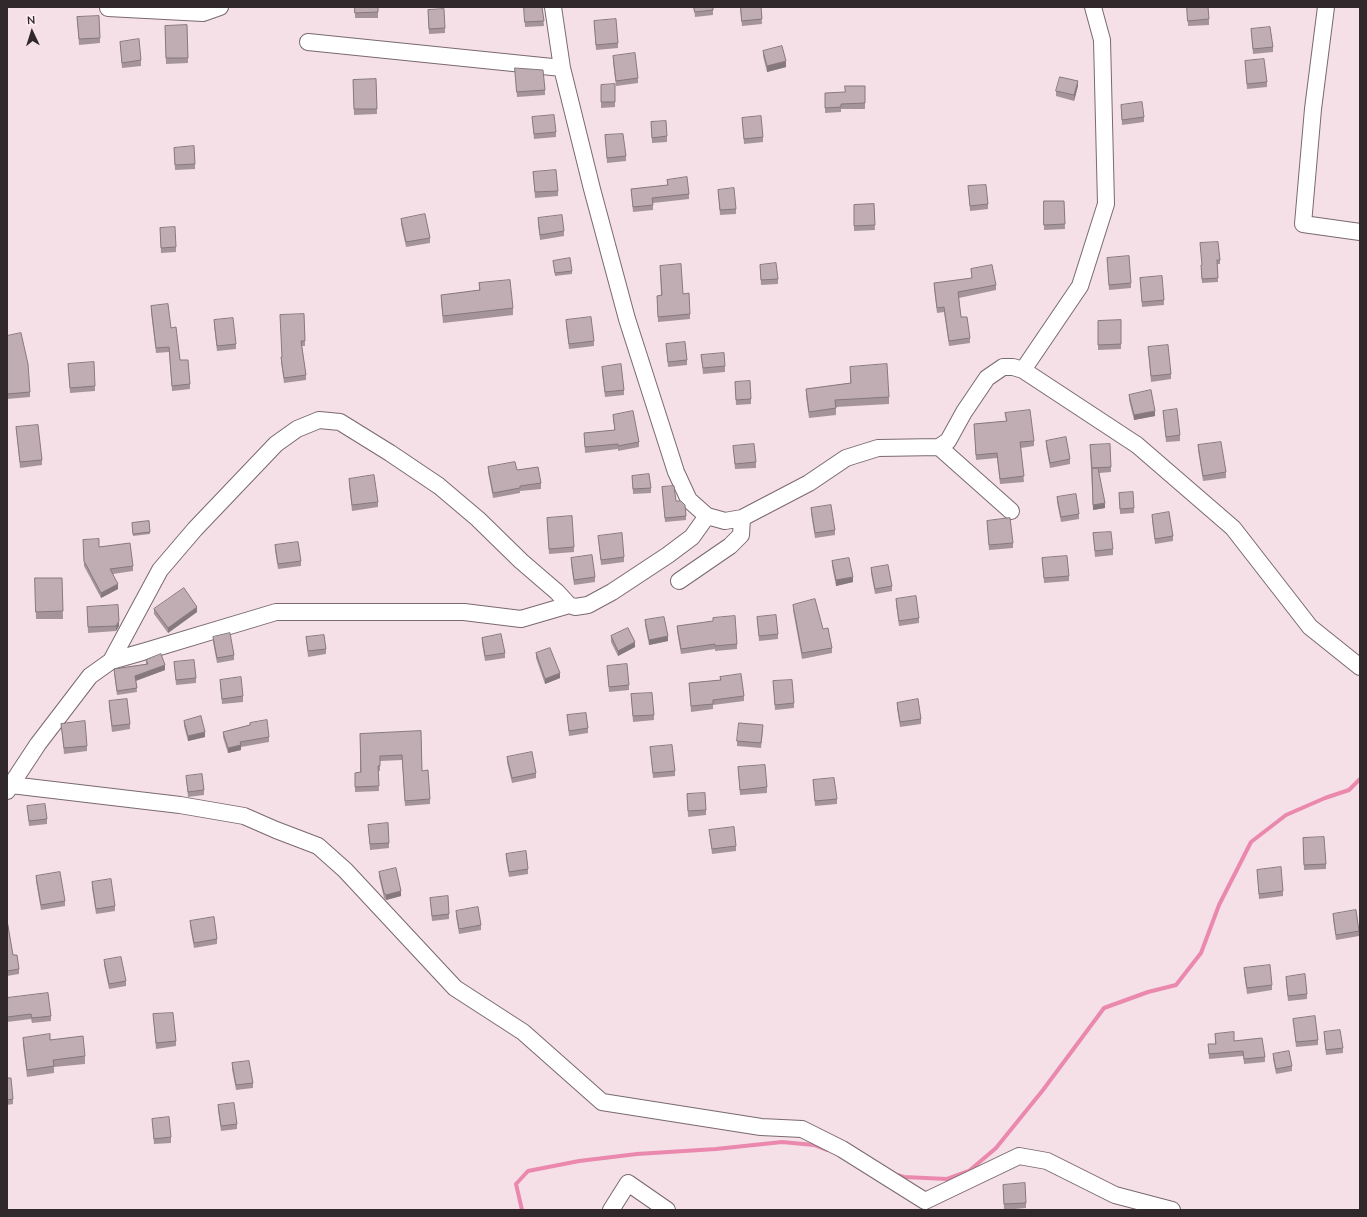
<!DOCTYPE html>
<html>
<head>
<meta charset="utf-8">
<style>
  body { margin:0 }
  #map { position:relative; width:1367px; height:1217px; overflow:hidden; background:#f4e0e6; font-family:Mulish,sans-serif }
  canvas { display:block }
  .frame { position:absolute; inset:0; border:8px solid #30282b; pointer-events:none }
  .north { position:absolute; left:12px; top:12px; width:40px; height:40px; -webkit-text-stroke:3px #feeef3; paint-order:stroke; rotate:356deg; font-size:11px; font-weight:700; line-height:16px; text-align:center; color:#30282b }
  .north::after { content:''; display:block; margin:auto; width:14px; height:18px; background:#30282b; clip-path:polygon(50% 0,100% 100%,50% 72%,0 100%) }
</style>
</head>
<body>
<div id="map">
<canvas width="1367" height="1217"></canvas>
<div class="frame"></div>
<div class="north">N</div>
</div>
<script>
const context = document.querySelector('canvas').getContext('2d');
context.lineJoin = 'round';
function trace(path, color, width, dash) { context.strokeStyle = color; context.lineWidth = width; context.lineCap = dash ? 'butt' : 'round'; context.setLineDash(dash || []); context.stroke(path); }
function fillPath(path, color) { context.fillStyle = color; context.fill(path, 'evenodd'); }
trace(new Path2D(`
  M897 1175 904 1177 947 1179 969 1171 996 1148 1043 1090 1104 1008 1148 992 1176 985 1201 953 1219 905 1251 842 1286 815 1325 798 1349 790 1360 779
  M522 1210 516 1184 528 1171 579 1161 637 1154 716 1149 782 1142 814 1145 827 1150`), '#eb88ae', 4);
const minor = new Path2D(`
  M1326 7 1313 109 1303 224 1360 232
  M108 8 203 13 220 7
  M308 42 562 68
  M1023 370 1080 286 1106 204 1102 40 1093 7
  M939 447 1011 511
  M707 516 725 521 742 518 809 483 846 458 878 448 939 447 948 441 964 412 987 378 1003 367H1013L1023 370 1137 445 1233 528 1310 627 1360 667
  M679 581 730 546 741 535 742 518
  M111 661 146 651 276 612H464L521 619 569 605
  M11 785 180 805 244 816 276 830 318 846 345 870 455 988 523 1032 602 1102 761 1127 802 1129 842 1149 925 1201 1019 1156 1047 1161 1115 1195 1172 1210
  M7 791 38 744 90 676 111 661 160 570 195 529 276 444 297 429 319 420 340 422 390 453 439 486 478 519 521 561 557 592 569 605 575 607 588 605 612 592 668 555 692 537 707 516 689 500 676 472 627 319 592 189 562 68 553 7
  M611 1210 628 1183 667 1210`);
trace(minor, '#7a696f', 18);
trace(minor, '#fff', 16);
fillPath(new Path2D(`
  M355 7H378V18H355Z
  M524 7H542L544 26 525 27Z
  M694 7H713V15L695 17Z
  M740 7H761L762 24 742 26Z
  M1187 7 1209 19V25L1188 26Z
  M428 10 445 28V33L429 34Z
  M77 17 100 38V43L79 45Z
  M594 21 618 43V48L596 50Z
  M187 25 188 63 166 64 165 26Z
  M1251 29 1273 47V52L1253 54Z
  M120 42 141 60V66L122 68Z
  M763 51 786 67 767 72 763 56Z
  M613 56 638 78V83L616 86 613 62Z
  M1245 61 1267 82V87L1247 89Z
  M515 68 545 90V95L517 97Z
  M376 79 377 114 354 115 353 80Z
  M601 85 615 102V107L601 108Z
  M865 86V109H841V112L825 113V98Z
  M1078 86 1074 101 1056 96V91Z
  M1121 105 1144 117V122L1122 125Z
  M532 117 556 132V137L534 139Z
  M742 118 763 137V142L744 144Z
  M651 122 667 136V142L652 143Z
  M605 135 626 156V161L607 163Z
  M174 148 195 164V169L175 170Z
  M533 172 558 191V196L535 198Z
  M667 180 689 194V199L653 203V210L633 212 631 189 667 185Z
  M968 186 988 204V209L970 211Z
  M718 190 736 209V214L720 215Z
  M1044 201H1064L1065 229 1044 230Z
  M874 204 875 230 854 231V205Z
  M538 218 564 231V236L540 240 538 223Z
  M401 219 430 238V243L406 247 401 224Z
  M160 228 176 247V252L161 253Z
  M1200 243 1220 260V264H1217L1218 282 1202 283 1201 269 1202 265Z
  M1107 258 1131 283V288L1109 290Z
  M553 261 572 271V274L555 276Z
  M760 265 778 279V284L761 285Z
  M660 266 690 314V319L658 322 657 296 661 295Z
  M971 269 996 285V290L959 298 961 317 970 338V343L949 346 944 312 937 313 934 288V283L972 279Z
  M1140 278 1164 300V305L1142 307Z
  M479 283 513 308V315L443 323 441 301V295L479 290Z
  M151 306 171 328 180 360 190 384V389L172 391 169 352 156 353 151 312Z
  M304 314 305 346H302L306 375V380L284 383 281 362V357H282Z
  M214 320 236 344V349L217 351 214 325Z
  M566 320 594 341V346L569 349 566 325Z
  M1121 320V349L1098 350V321Z
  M7 336 30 392V397L7 399Z
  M666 344 687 360V365L668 367Z
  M1148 347 1171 374V379L1151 382Z
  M701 355 725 366V372L703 374Z
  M68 364 95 386V391L70 393Z
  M602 367 624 390V395L605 397 602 372Z
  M850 367 889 397V404L836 407V415L809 418 806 396V389L850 383Z
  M735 382 751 399V404L736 405Z
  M1129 395 1155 416 1134 420 1129 400Z
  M1163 411 1180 435V441L1166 442Z
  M1005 413 1034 441V446L1021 448 1024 482 1000 484 997 458 976 460 974 424 1006 421Z
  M613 415 639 442V447L618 451V449L585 453 584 433 615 431 613 420Z
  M16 427 42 460V465L20 468Z
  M1046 441 1070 459V464L1050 468 1046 446Z
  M1198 445 1226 472V478L1203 481 1198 450Z
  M733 446 756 462V468L735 469Z
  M1090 450 1111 467V472L1099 473 1105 508 1093 510Z
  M488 467 517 470 541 483V489L520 491V493L493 498 488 472Z
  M632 476 651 488V493L633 494Z
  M349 479 378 502V507L352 511 349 484Z
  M662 487 676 501 686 516V520L665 522Z
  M1119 493 1134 508V513L1120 514Z
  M1057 497 1079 514V519L1061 522 1057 502Z
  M811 508 835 530V535L815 538 811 513Z
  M1152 515 1173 536V541L1155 544 1152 520Z
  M547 518 574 547V552L549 554Z
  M149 521 150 534 133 536 132 523Z
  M987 521 1013 543V548L989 550Z
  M1093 533 1113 549V555L1095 557Z
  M598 536 624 557V562L601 565Z
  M83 540 99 547 133 566V571L113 574 118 589 101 598 84 566Z
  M275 545 301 561V566L278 569 275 550Z
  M571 558 595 577V582L574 585 571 564Z
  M1042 558 1069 576V581L1044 583Z
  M832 561 853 582 836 586 832 566Z
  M871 568 892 586V591L875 594 871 573Z
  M35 578H62L63 619H36Z
  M896 599 919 618V623L899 626 896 604Z
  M793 605 823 629 832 648V653L802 659 793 610Z
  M87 607 119 626 116 631 88 633Z
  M154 609 197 612 168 633 154 614Z
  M757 617 778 634V639L759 641Z
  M645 620 668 641 649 645 645 625Z
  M677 626 737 644V649L715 651V649L681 654 677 631Z
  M611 636 635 647 618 656 611 642Z
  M213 637 234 655V660L217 663 213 642Z
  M306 637 326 649V654L308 657Z
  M482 638 505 653V658L485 661 482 643Z
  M536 653 560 678 545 684 536 658Z
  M146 660 165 670 136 681 137 692 117 695 114 673V669L146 664Z
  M174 662 196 678V683L176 685Z
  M607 666 629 685V690L609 692Z
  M720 677 744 696V701L713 705V709L691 712 689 683 720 680Z
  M220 680 243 696V702L222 704 220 685Z
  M773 681 794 703V708L775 710Z
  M631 694 654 715V720L633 722Z
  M109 701 130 724V729L112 732 109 706Z
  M897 703 921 719V724L900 727 897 708Z
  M567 715 588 728V733L569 736Z
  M184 721 205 737 188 741 184 726Z
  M250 723 269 737V742L241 747V750L228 753 223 737V732L250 725Z
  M61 724 87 746V751L64 754Z
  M763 730 761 748 737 746V741Z
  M421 731 422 771 430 799V804L405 806 402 760 380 761V771H378L379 791 355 792V773L360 772V734Z
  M650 747 675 771V776L653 778Z
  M507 757 536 773V778L512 783 507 762Z
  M738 767 767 787V793L740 795Z
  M186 776 204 790V795L188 797Z
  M813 780 837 799V804L815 806Z
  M687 794 706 810V815L688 817Z
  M27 806 47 819V824L29 826Z
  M368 825 389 843V848L370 850Z
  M709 830 736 846V851L712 854Z
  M1303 843 1326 864V869L1304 870Z
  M506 854 528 869V874L509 877 506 859Z
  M1257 870 1283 891V896L1259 899Z
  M379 872 401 896 386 900 384 898 379 877Z
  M36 876 65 901V906L41 910 36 881Z
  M92 882 115 906V911L96 914 92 888Z
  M430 898 449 914V919L432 921Z
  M456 911 481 925V930L459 934 456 916Z
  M1333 914 1359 931V936L1336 940 1333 919Z
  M7 920 13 955 19 969V974L7 976Z
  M190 921 217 939V944L194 948 190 926Z
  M104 960 126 981V986L109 989 104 965Z
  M1244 968 1272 985V990L1247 994 1244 973Z
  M1286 977 1307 994V999L1288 1001 1286 982Z
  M7 998 51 1016V1021L32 1023 31 1019 7 1022Z
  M153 1014 176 1041V1046L156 1049Z
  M1293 1019 1318 1040V1045L1296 1047Z
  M1324 1032 1343 1048V1053L1326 1055 1324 1037Z
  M1215 1034 1234 1041 1265 1057V1062L1244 1064 1243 1056 1209 1059 1208 1044H1215Z
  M23 1038 50 1040 85 1056V1064L54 1067V1073L27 1077 23 1045Z
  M1273 1054 1292 1066V1071L1276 1074 1273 1059Z
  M232 1063 253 1083V1088L236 1090 232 1069Z
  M7 1078 13 1099V1104L7 1105Z
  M218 1105 237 1124V1129L221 1131 218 1110Z
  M152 1119 171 1137V1143L154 1144Z
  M1003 1185 1026 1203V1208L1004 1210Z`), '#a5959a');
fillPath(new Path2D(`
  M786 61V67L767 72V66Z
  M1078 81V86L1074 101V95Z
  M1155 411V416L1134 420V415Z
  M1105 503V508L1093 510V505Z
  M853 577V582L836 586V580Z
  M118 584V589L101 598V593Z
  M197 607V612L168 633V628Z
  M119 621V626L116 631V626Z
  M668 636V641L649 645V640Z
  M635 642V647L618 656V651Z
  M165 665V670L135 681V676Z
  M560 673V678L545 684V679Z
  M205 732V737L188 741V736Z
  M241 745V750L228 753V748Z
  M401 891V896L386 900V895Z`), '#86797d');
const building = new Path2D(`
  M355 7H378V12L355 13Z
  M524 7H542L544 21 525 22Z
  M694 7H713V10L695 12Z
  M741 7H761L762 19 742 21Z
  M1187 7H1208L1209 19 1188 21Z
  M444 9 445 28 429 29 428 10Z
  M99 16 100 38 79 39 77 17Z
  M616 19 618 43 596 45 594 21Z
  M187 25 188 58H166L165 26Z
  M1270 27 1273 47 1253 49 1251 29Z
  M139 39 141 60 122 63 120 42Z
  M782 46 786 61 767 66 763 51Z
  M635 53 638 78 616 81 613 56Z
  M1264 59 1267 82 1247 84 1245 61Z
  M515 68 543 70 545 90 517 92Z
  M1060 77 1078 81 1074 95 1056 91Z
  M376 79 377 109H354L353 80Z
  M615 84V102H601V85Z
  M845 86H865V103L841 104V107L825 108V93L845 92Z
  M1142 102 1144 117 1122 120 1121 105Z
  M554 115 556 132 534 134 532 117Z
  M761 116 763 137 744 139 742 118Z
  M666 121 667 136 652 138 651 122Z
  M623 134 626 156 607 158 605 135Z
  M194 146 195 164 175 165 174 148Z
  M556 170 558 191 535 192 533 172Z
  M687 177 689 194 652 198 653 205 633 207 631 189 668 185 667 180Z
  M986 185 988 204 970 206 968 186Z
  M734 188 736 209 720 210 718 190Z
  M1044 201H1064L1065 224 1044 225Z
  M874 204 875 225 854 226V205Z
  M425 214 430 238 406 242 401 219Z
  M562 215 564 231 540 235 538 218Z
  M175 227 176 247 161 248 160 228Z
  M1218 242 1220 260H1217L1218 278 1202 279 1201 265H1202L1200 243Z
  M1129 256 1131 283 1109 285 1107 258Z
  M570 258 572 271 555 273 553 261Z
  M776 263 778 279 761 280 760 265Z
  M681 264 683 294 689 293 690 314 658 317 657 296 662 295 660 266Z
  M992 265 996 285 958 292 961 317H967L970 338 949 341 944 307 937 308 934 283 972 278 971 269Z
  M1162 276 1164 300 1142 302 1140 278Z
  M510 280 513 308 443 316 441 295 480 290 479 283Z
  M168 304 171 328 176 327 180 360H188L190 384 172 386 169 347 156 348 151 306Z
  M304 314 305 341H301L306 375 284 378 281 357H282L280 315Z
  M591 317 594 341 569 344 566 320Z
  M233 318 236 344 217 346 214 320Z
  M1121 320V344L1098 345V321Z
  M21 333 28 364 30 392 7 394V336Z
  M685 342 687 360 668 362 666 344Z
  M1168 345 1171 374 1151 376 1148 347Z
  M724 353 725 366 703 368 701 355Z
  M94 362 95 386 70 388 68 364Z
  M621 364 624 390 605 392 602 367Z
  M887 364 889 397 835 400 836 408 809 412 806 389 851 383 850 367Z
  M750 381 751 399 736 400 735 382Z
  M1151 390 1155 411 1134 415 1129 395Z
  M1177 409 1180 435 1166 437 1163 411Z
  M1030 410 1034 441 1020 442 1024 476 1000 479 997 453 976 455 974 424 1007 421 1005 413Z
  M633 411 639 442 618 446V444L585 447 584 433 615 430 613 415Z
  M38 425 42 460 20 462 16 427Z
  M1066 437 1070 459 1050 463 1046 441Z
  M1221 442 1226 472 1203 476 1198 445Z
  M754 444 756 462 735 464 733 446Z
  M1110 444 1111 467 1092 468 1090 445Z
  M515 462 517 470 538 467 541 483 520 486V488L493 493 488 467Z
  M1098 468 1105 503 1093 505 1092 469Z
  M649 474 651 488 633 489 632 476Z
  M374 475 378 502 352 505 349 479Z
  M674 486 676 501H681L685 505 686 516 665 518 662 487Z
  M1133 492 1134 508 1120 509 1119 493Z
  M1076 494 1079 514 1061 517 1057 497Z
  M831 505 835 530 815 533 811 508Z
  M1169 512 1173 536 1155 539 1152 515Z
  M572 516 574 547 549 549 547 518Z
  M1010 518 1013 543 989 545 987 521Z
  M149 521 150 532 133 534 132 523Z
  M1111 532 1113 549 1095 551 1093 533Z
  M622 533 624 557 601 560 598 536Z
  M99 539V547L130 543 133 566 110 569 118 584 101 593 84 561 83 540Z
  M298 542 301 561 278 564 275 545Z
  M592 555 595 577 574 580 571 558Z
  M1067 556 1069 576 1044 578 1042 558Z
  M849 558 853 577 836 580 832 561Z
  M888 565 892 586 875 589 871 568Z
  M35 578H62L63 611 36 612Z
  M184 588 197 607 168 628 154 609Z
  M916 596 919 618 899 621 896 599Z
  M815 599 823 629 828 628 832 648 802 653 793 605Z
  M118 605 119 621 116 626 88 627 87 607Z
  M776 615 778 634 759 636 757 617Z
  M735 616 737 644 715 646V644L681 649 677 626 713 621V618Z
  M664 617 668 636 649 640 645 620Z
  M628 628 635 642 618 651 611 636Z
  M230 633 234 655 217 658 213 637Z
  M501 634 505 653 485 656 482 638Z
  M324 635 326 649 308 651 306 637Z
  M550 648 560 673 545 679 536 653Z
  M161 654 165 665 135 676 137 688 117 691 114 669 148 664 146 660Z
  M194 660 196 678 176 680 174 662Z
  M627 664 629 685 609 687 607 666Z
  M741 674 744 696 713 700V704L691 706 689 683 721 680 720 677Z
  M241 677 243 696 222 699 220 680Z
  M792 680 794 703 775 705 773 681Z
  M652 693 654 715 633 716 631 694Z
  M127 699 130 724 112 726 109 701Z
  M918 699 921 719 900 722 897 703Z
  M586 713 588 728 569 731 567 715Z
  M201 716 205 732 188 736 184 721Z
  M267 720 269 737 240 742 241 745 228 748 223 732 250 725V723Z
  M85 721 87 746 64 748 61 724Z
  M739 723 763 725 761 743 737 741Z
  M421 731 422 771 428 770 430 799 405 801 402 755 380 756V766H378L379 786 355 787V773L361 772 360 734Z
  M672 745 675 771 653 773 650 747Z
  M532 752 536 773 512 778 507 757Z
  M765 765 767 787 740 790 738 767Z
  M202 774 204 790 188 792 186 776Z
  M834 778 837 799 815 801 813 780Z
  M705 793 706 810 688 811 687 794Z
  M45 804 47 819 29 821 27 806Z
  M388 823 389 843 370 844 368 825Z
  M734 827 736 846 712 849 709 830Z
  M1324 837 1326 864 1304 865 1303 838Z
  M526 851 528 869 509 872 506 854Z
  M1281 867 1283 891 1259 894 1257 870Z
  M396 868 401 891 386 895 384 893 379 872Z
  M60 872 65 901 41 905 36 876Z
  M111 879 115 906 96 909 92 882Z
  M448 896 449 914 432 916 430 898Z
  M478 907 481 925 459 929 456 911Z
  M1356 910 1359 931 1336 935 1333 914Z
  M214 917 217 939 194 943 190 921Z
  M7 920 13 955H17L19 969 7 971Z
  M121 957 126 981 109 984 104 960Z
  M1270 965 1272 985 1247 988 1244 968Z
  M1305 974 1307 994 1288 996 1286 977Z
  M48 993 51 1016 32 1018 31 1014 7 1017V998Z
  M173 1013 176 1041 156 1043 153 1014Z
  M1315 1016 1318 1040 1296 1042 1293 1019Z
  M1340 1030 1343 1048 1326 1050 1324 1032Z
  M1234 1032V1041L1262 1038 1265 1057 1244 1059 1243 1051 1209 1054 1208 1044H1216L1215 1034Z
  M50 1034V1040L83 1036 85 1056 53 1060 54 1066 27 1070 23 1038Z
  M1289 1051 1292 1066 1276 1069 1273 1054Z
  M249 1061 253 1083 236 1085 232 1063Z
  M7 1078H11L13 1099 7 1100Z
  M234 1103 237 1124 221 1126 218 1105Z
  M169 1117 171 1137 154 1139 152 1119Z
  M1025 1183 1026 1203 1004 1204 1003 1185Z`);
fillPath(building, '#c0adb3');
trace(building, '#86797d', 1);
</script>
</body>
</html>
